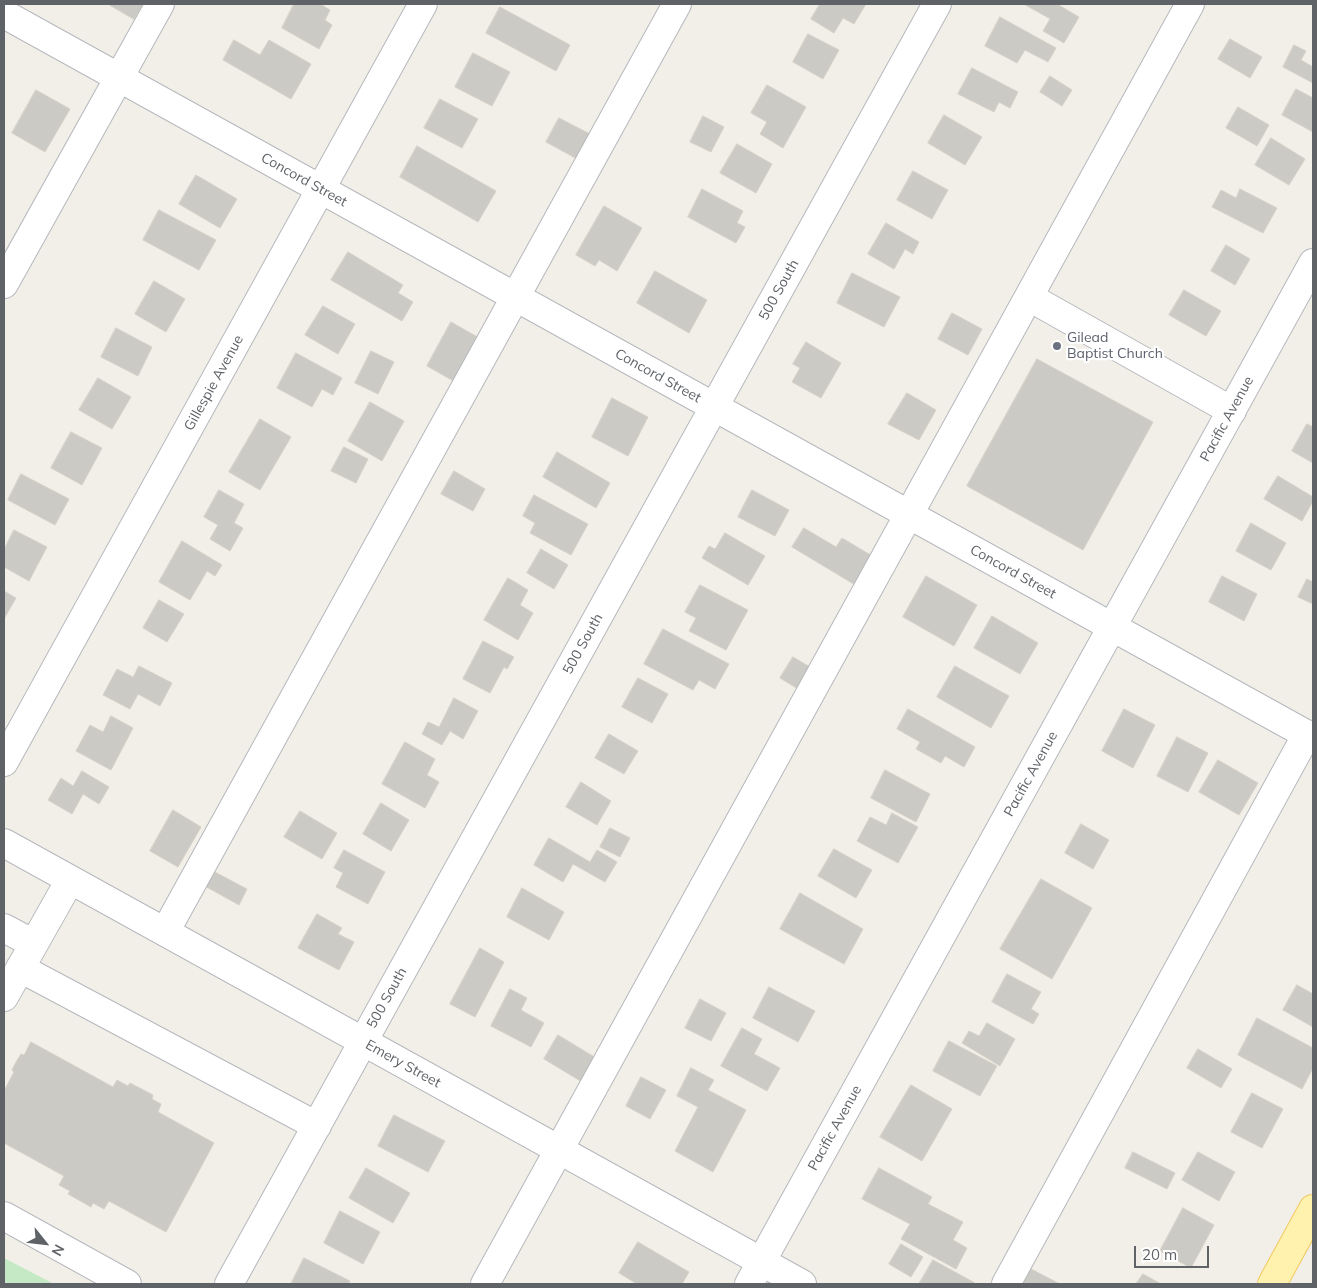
<!DOCTYPE html>
<html>
<head>
<meta charset="utf-8">
<style>
  body { margin:0 }
  #map { position:relative; width:1317px; height:1288px; overflow:hidden; background:#f1efe8; font-family:Mulish,sans-serif }
  canvas { display:block }
  .frame { position:absolute; inset:0; border:5px solid #5f6368; pointer-events:none }
  .north { position:absolute; left:20px; top:1218px; width:50px; height:50px; -webkit-text-stroke:4px #fff; paint-order:stroke; rotate:119deg; font-size:14px; font-weight:700; line-height:20px; text-align:center; color:#5f6368 }
  .north::after { content:''; display:block; margin:auto; width:18px; height:22px; background:#5f6368; clip-path:polygon(50% 0,100% 100%,50% 72%,0 100%) }
  .scale { position:absolute; left:1134px; top:1246px; width:75px; height:22px; box-sizing:border-box; border:2px solid #5f6368; border-top:0; padding-left:6px; font-size:15px; line-height:18px; white-space:nowrap; color:#5f6368; -webkit-text-stroke:4px #fff; paint-order:stroke }
</style>
</head>
<body>
<div id="map">
<canvas width="1317" height="1288"></canvas>
<div class="frame"></div>
<div class="north">N</div>
<div class="scale">20 m</div>
</div>
<script>
const context = document.querySelector('canvas').getContext('2d');
context.lineJoin = 'round';
function fillPath(path, color) { context.fillStyle = color; context.fill(path, 'evenodd'); }
function trace(path, color, width, dash) { context.strokeStyle = color; context.lineWidth = width; context.lineCap = dash ? 'butt' : 'round'; context.setLineDash(dash || []); context.stroke(path); }
function drawText(font, color, halo, rows, align = 'center') {
  context.font = font + ' Mulish,sans-serif'; context.lineWidth = 4.5; context.setLineDash([]); context.textBaseline = 'middle'; context.strokeStyle = halo; context.fillStyle = color; for (const [text, x, y, turn = 0] of rows) {
    context.save(); context.translate(x, y); context.rotate((+turn || 0) * Math.PI / 180); context.textAlign = isNaN(turn) ? turn : align; if (halo) context.strokeText(text, 0, 0); context.fillText(text, 0, 0); context.restore();
  }
}
fillPath(new Path2D(`
  M4 1258 54 1284H4Z`), '#c5e8c5');
const building = new Path2D(`
  M108 4H143L134 19Z
  M294 4H320L330 10 325 20 332 25 319 49 282 28Z
  M820 4H866L854 24 843 18 834 33 811 19Z
  M1024 4H1057L1079 17 1064 43 1043 31 1050 19Z
  M500 7 570 45 556 71 486 33Z
  M1000 17 1056 48 1048 62 1025 50 1017 63 985 46Z
  M808 34 839 50 823 79 793 62Z
  M1230 39 1262 57 1250 78 1218 59Z
  M234 40 260 55 269 40 311 64 291 99 223 60Z
  M1294 45 1306 51 1301 60 1313 67V83L1283 67Z
  M473 53 510 72 492 106 455 87Z
  M972 68 1018 92 1010 108 999 102 994 112 958 94Z
  M1050 76 1072 90 1062 106 1040 92Z
  M767 85 806 107 783 148 760 134 767 122 751 113Z
  M1296 89 1313 98V132L1282 115Z
  M36 90 70 109 45 152 12 133Z
  M440 99 478 119 462 148 424 128Z
  M1238 107 1269 125 1257 146 1226 128Z
  M944 115 982 137 965 165 928 143Z
  M703 116 724 127 711 152 690 142Z
  M559 118 592 135 579 160 546 142Z
  M1271 138 1305 159 1289 185 1255 165Z
  M737 144 772 164 756 193 720 173Z
  M417 146 496 191 478 222 400 177Z
  M913 171 948 190 932 219 897 200Z
  M196 175 237 199 220 228 179 204Z
  M702 189 743 211 737 223 745 227 736 243 688 217Z
  M1240 189 1277 208 1263 233 1212 207 1221 190 1236 198Z
  M604 206 642 228 617 271 599 260 595 266 576 255Z
  M159 210 216 240 199 270 143 240Z
  M886 223 919 242 913 254 905 249 894 269 868 254Z
  M1226 245 1250 259 1235 285 1211 271Z
  M348 252 403 285 398 293 413 302 402 321 331 280Z
  M655 271 707 300 689 333 637 303Z
  M852 273 900 297 884 327 837 303Z
  M154 281 185 299 166 332 135 314Z
  M1184 290 1221 311 1206 336 1169 315Z
  M323 306 355 324 338 354 305 335Z
  M952 313 982 329 968 355 938 339Z
  M451 322 481 339 457 383 427 366Z
  M116 328 152 347 138 376 101 357Z
  M806 342 841 363 821 398 792 382 800 368 793 364Z
  M371 351 394 362 378 394 355 383Z
  M296 353 342 378 333 395 322 389 312 407 277 388Z
  M1037 359 1153 422 1083 550 967 486Z
  M98 378 131 397 112 429 79 410Z
  M907 393 936 410 919 440 888 424Z
  M612 398 648 417 628 456 592 437Z
  M370 402 404 421 382 461 348 441Z
  M260 419 291 437 260 490 229 472Z
  M1307 424 1313 427V463L1292 451Z
  M71 432 102 448 82 485 51 468Z
  M344 447 368 459 356 483 331 471Z
  M557 452 610 483 596 508 543 477Z
  M454 471 485 489 473 511 441 494Z
  M21 474 69 499 55 525 8 500Z
  M1278 476 1313 497V501L1302 521 1264 499Z
  M219 490 244 504 234 523 243 528 230 551 210 539 218 525 204 517Z
  M752 490 789 510 775 536 738 517Z
  M534 495 588 524 571 555 530 533 535 523 523 516Z
  M1251 523 1286 543 1271 570 1236 551Z
  M804 528 836 547 842 538 874 557 857 586 792 547Z
  M14 530 47 547 29 581 4 567V550Z
  M725 533 765 556 748 585 702 558 709 546 715 549Z
  M182 541 222 565 215 576 207 571 190 600 159 582Z
  M541 549 568 565 554 589 527 573Z
  M926 576 977 605 954 646 903 617Z
  M1222 576 1257 594 1244 621 1209 602Z
  M508 578 528 590 520 605 533 613 518 640 484 620Z
  M1307 579 1313 582V604L1298 597Z
  M700 585 748 610 726 650 689 631 696 618 685 612Z
  M4 591 16 598 4 619Z
  M159 600 184 614 167 642 143 628Z
  M992 616 1038 643 1020 674 974 648Z
  M663 629 729 664 715 689 699 680 693 690 644 664Z
  M483 641 514 657 507 669 504 667 490 693 463 679Z
  M793 657 810 667 798 689 780 678Z
  M139 666 172 683 160 706 138 694 130 709 103 695 117 669 133 677Z
  M955 666 1009 696 991 728 937 697Z
  M638 678 668 694 652 723 622 707Z
  M454 698 478 711 463 739 450 731 442 745 422 734 428 722 439 727Z
  M908 709 975 747 964 767 945 756 941 763 916 749 920 742 897 729Z
  M1124 709 1155 725 1133 768 1102 751Z
  M111 716 133 728 111 770 76 751 90 725 103 732Z
  M609 734 638 751 624 774 595 758Z
  M1177 737 1208 753 1188 792 1157 776Z
  M405 742 435 759 427 775 439 782 425 808 382 784Z
  M1218 760 1258 783 1239 815 1199 792Z
  M885 770 930 794 916 822 871 798Z
  M82 771 109 787 99 804 83 794 72 814 48 800 61 778 73 786Z
  M581 782 611 801 597 825 566 807Z
  M381 803 409 820 391 851 363 834Z
  M173 810 201 827 178 867 150 851Z
  M300 811 337 833 322 859 284 837Z
  M892 813 918 827 898 863 857 841 870 817 886 825Z
  M1081 824 1109 840 1093 869 1065 853Z
  M610 828 630 838 620 857 600 847Z
  M549 838 590 862 597 850 617 862 605 882 573 864 563 882 534 865Z
  M834 849 872 870 856 898 818 876Z
  M344 850 385 872 368 904 336 887 343 873 334 868Z
  M211 870 247 889 239 905 203 885Z
  M1041 879 1092 908 1052 979 1000 949Z
  M522 888 564 912 549 940 507 917Z
  M800 893 863 929 844 964 780 929Z
  M317 914 342 928 338 934 354 942 339 970 298 948Z
  M480 948 504 962 475 1017 450 1004Z
  M1007 974 1041 992 1031 1009 1039 1014 1033 1024 992 1002Z
  M1297 985 1313 994V1027L1283 1010Z
  M769 987 815 1011 798 1042 753 1018Z
  M510 989 527 998 521 1010 544 1023 531 1047 491 1026Z
  M700 999 726 1013 711 1041 685 1028Z
  M1257 1018 1313 1048V1068L1302 1089 1238 1055Z
  M987 1023 1015 1039 1000 1066 962 1043 969 1031 979 1036Z
  M742 1028 762 1039 754 1054 780 1068 767 1091 721 1066Z
  M558 1035 596 1058 582 1082 544 1059Z
  M949 1041 997 1066 980 1096 933 1071Z
  M31 1042 113 1087 117 1080 128 1086 130 1083 153 1095 152 1099 161 1104 158 1112 214 1143 166 1232 109 1201 104 1209 93 1203 91 1207 68 1194 70 1191 59 1185 64 1176 4 1143V1091L14 1072 12 1070 16 1062 21 1054 24 1055Z
  M1198 1049 1232 1069 1221 1088 1187 1068Z
  M691 1068 714 1080 708 1090 746 1110 713 1172 675 1151 698 1107 677 1096Z
  M641 1077 666 1090 650 1119 626 1106Z
  M911 1085 952 1109 922 1161 880 1137Z
  M1252 1093 1283 1109 1262 1148 1231 1132Z
  M394 1115 445 1141 428 1172 378 1146Z
  M1133 1152 1175 1173 1167 1189 1125 1168Z
  M1198 1152 1235 1172 1219 1201 1182 1180Z
  M366 1168 410 1193 393 1223 349 1198Z
  M879 1168 932 1197 928 1204 963 1222 953 1240 967 1248 956 1269 901 1239 910 1224 862 1199Z
  M1183 1208 1214 1225 1191 1268 1160 1251Z
  M340 1211 380 1232 363 1264 324 1243Z
  M638 1242 689 1272 682 1284H637L619 1273Z
  M901 1244 923 1257 911 1277 889 1264Z
  M304 1258 350 1281 348 1284H291Z
  M933 1260 975 1283 974 1284H919Z
  M1031 1269 1060 1284H1023Z
  M1143 1274 1161 1284H1136Z`);
fillPath(building, '#cccac5');
trace(building, '#d6d1c6', 1);
const minor = new Path2D(`
  M4 14 1313 738
  M4 284 160 4
  M1029 297 1232 411
  M4 762 423 4
  M4 843 802 1284
  M4 928 34 944
  M165 932 677 4
  M20 968 317 1126
  M4 997 70 880
  M4 1216 127 1284
  M229 1284 937 4
  M485 1284 1190 4
  M749 1284 1313 263
  M1006 1284 1307 734`);
const major = new Path2D(`
  M1272 1284 1313 1209`);
trace(minor, '#b5b8bc', 30);
trace(major, '#f2c960', 30);
trace(minor, '#fff', 28);
trace(major, '#fff2af', 28);
for (const [x, y, r, color] of [
  [1057,346,5,"#6b7280"]
]) { const dot = new Path2D(); dot.arc(x, y, r, 0, 2 * Math.PI); context.fillStyle = color; context.fill(dot); trace(dot, '#fff', 2); }
drawText('14px', '#5f6368', '#fff', [
  ["Concord Street",304,180,29],
  ["500 South",779,290,-61],
  ["Concord Street",658,376,29],
  ["Gillespie Avenue",214,383,-61],
  ["Pacific Avenue",1227,419,-61],
  ["Concord Street",1013,572,29],
  ["500 South",583,644,-61],
  ["Pacific Avenue",1031,774,-61],
  ["500 South",387,998,-61],
  ["Emery Street",403,1064,29],
  ["Pacific Avenue",835,1128,-61]
]);
drawText('14px', '#5b616d', '#fff', [
  ["Gilead",1067,338],
  ["Baptist Church",1067,354]
], 'left');
</script>
</body>
</html>
